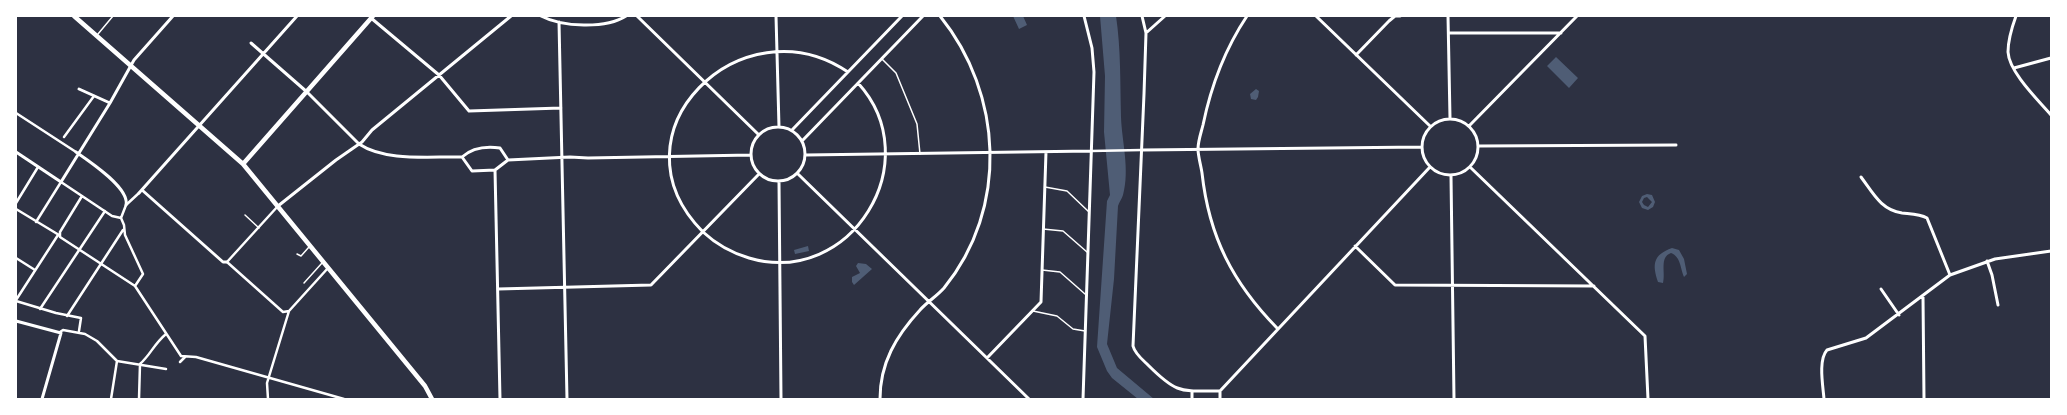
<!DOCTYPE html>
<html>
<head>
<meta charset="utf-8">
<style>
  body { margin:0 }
  #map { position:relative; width:2067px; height:415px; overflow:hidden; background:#2d3142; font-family:"PT Sans Narrow",sans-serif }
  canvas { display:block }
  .frame { position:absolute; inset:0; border:17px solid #fff; pointer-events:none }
</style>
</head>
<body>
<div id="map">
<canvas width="2067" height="415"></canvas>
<div class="frame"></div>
</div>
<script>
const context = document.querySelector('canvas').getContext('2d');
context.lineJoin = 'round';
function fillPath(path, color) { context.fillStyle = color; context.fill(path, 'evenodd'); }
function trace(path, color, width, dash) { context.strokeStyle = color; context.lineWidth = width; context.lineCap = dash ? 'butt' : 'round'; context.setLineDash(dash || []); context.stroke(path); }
fillPath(new Path2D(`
  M1013 16H1023L1027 25 1019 29Z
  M1100 16H1116C1121 49 1120 83 1121 117 1122 143 1130 169 1123 195 1122 199 1119 202 1118 206L1114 279 1107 344 1117 368 1154 399H1138L1112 378 1107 371 1097 347 1107 201 1110 195 1104 132 1105 76Z
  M1556 57 1578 78 1569 88 1547 66Z
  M1256 89 1259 91 1258 97 1256 100 1251 99 1250 94Z
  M1647 194 1652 195 1655 202 1653 207 1648 210 1642 208 1639 202 1642 196ZM1647 197 1652 202 1648 207 1644 205 1642 202 1644 198Z
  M808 246 809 251 795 254 794 250Z
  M1672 248 1679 250 1684 259 1687 274 1684 277C1680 268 1681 257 1671 253 1659 257 1666 273 1663 283L1658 282C1652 264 1653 255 1672 248Z
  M858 263 866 264 872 269 854 285 852 282V277L860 273 856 266Z`), '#4f5d75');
trace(new Path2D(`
  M98 34 113 16
  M882 59 896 73 917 124 920 154
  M1045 187 1067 191 1089 212
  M245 215 259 228
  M1043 229 1063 231 1087 252
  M297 254 301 256 309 247
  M1042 270 1060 272 1085 294
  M304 283 322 263
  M1033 311 1057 316 1073 329 1085 331`), '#fff', 1.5);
trace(new Path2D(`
  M16 113 76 152
  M64 137 94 96
  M1091 151 1142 150
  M82 196 60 232V237L135 286 181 356 196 357 344 399
  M16 203 38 167
  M278 206 227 262 283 312 289 311
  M16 209 59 235
  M121 218 126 205 139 193
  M36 222 61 182 112 216 121 218 124 225 125 235 143 274 135 286
  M16 258 35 270
  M16 300 58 235
  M16 301 56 313 81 318 79 331
  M40 309 105 211
  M67 316 123 230
  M60 332 63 330 85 334 97 341 117 361 166 369
  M180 362 185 357
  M140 364C151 354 154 344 166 334
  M111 399 117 361
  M139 399 140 364
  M268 399 267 383 289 311 328 268`), '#fff', 2.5);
trace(new Path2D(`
  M541 16C562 27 606 29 626 16
  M637 16 759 135
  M776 16 779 127
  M1142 16 1146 33 1144 94 1133 346C1135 354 1143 360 1148 365 1177 394 1180 391 1220 391
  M1247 16C1225 49 1211 86 1203 125 1201 133 1198 141 1198 149 1198 156 1201 166 1202 173 1209 237 1233 283 1277 328
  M1316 16 1430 126
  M1448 16 1450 118
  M2016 16C2012 27 2008 40 2008 52 2009 72 2038 100 2051 115
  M371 18 439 75 469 111 561 108
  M559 22 567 399
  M1146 33 1165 16
  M1449 33H1561
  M251 43 307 92 359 144C386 162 431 156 462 157
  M1356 55 1389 21 1395 16H1400
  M2014 68 2051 58
  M848 72C742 0 605 133 703 232 716 244 732 253 749 258 851 288 929 161 858 83
  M79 89 110 103
  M1422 147a28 28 0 1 1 56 0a28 28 0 1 1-56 0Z
  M1469 126 1577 16
  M751 154a27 27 0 1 1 54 0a27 27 0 1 1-54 0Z
  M792 130 902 16
  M802 141 923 16
  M1479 146 1676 145
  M1142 150 1422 147
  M16 152 61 182 110 103 134 60 173 16
  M76 152C89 161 130 188 126 205
  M806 155 1091 151
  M462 157 472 171 495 170 508 160
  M462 157C472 148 486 146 500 148L508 160
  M508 160 570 157 588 158 751 155
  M1470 167 1645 336 1648 399
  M495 170 500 399
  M798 174 1029 399
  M1451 176 1454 399
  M1861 177C1873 193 1881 210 1902 213 1911 214 1920 214 1927 218L1950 275
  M779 182 781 399
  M142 190 223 262H227
  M139 193 297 16
  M278 206 336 160 362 142 372 130 511 16
  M1355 246 1395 285 1594 286
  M1987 261 1992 275 1998 305
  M498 289 651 285 759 174
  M1881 289 1899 315
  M1923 297 1924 399
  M16 321 61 333 42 399
  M987 358 1041 302 1046 152
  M1192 391V399
  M880 399C880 363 896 336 920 310 927 302 937 296 944 288 1009 208 1003 94 940 16
  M1083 399 1094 72 1092 48 1084 16
  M1220 399V391L1430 167
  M1824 399C1823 386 1818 360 1827 350L1866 338 1950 275 1995 259 2051 251`), '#fff', 3);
trace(new Path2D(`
  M74 16 243 164 425 386 432 399
  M243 164 373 16`), '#fff', 4.5);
</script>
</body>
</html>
